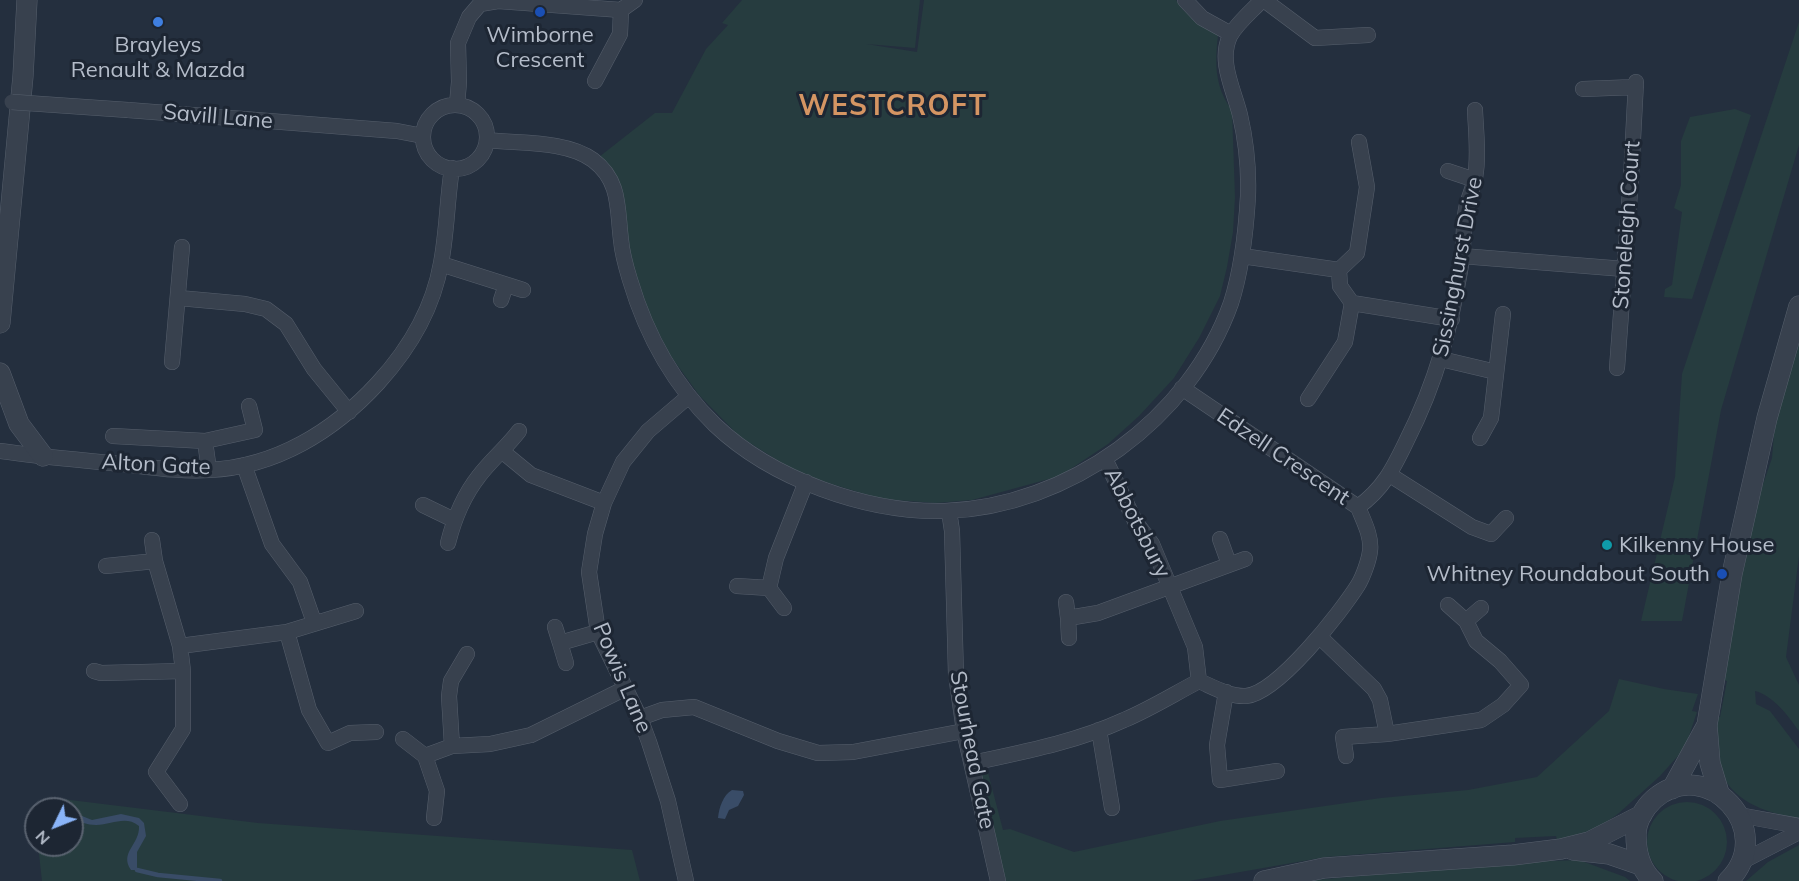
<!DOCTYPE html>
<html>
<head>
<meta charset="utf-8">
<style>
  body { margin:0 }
  #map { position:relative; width:1799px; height:881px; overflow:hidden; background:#242f3e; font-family:Mulish,sans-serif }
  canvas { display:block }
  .north { position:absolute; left:24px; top:797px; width:60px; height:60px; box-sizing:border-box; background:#1d2633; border:2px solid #59626f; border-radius:50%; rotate:227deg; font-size:16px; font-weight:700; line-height:24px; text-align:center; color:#b4bcc9 }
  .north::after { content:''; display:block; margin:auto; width:21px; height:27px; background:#8ab4f8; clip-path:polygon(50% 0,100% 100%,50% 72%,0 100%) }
</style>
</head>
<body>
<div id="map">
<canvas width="1799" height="881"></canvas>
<div class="north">N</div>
</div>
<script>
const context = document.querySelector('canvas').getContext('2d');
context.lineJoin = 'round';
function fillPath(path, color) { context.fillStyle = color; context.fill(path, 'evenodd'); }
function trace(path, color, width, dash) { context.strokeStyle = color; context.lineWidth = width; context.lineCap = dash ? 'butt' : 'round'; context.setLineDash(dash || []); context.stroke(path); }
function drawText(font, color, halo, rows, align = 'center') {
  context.font = font + ' Mulish,sans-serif'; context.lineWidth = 6; context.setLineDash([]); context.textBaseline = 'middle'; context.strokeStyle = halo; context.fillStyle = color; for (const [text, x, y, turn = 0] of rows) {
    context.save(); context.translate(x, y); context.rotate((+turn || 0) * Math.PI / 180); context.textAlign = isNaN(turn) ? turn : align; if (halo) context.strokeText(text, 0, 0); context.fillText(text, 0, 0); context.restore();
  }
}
fillPath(new Path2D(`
  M742 0H920L915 48 866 44 917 52 924 0H1176L1184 11 1218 35C1215 62 1214 87 1232 110L1235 197 1233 232 1227 267 1220 296 1199 338 1174 378 1139 416 1108 444 1060 476 972 500 936 503 881 499 799 474 739 436 699 395 670 355 652 320 626 252 599 157 655 113H672L706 49 728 25 722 23Z
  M1799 22V145L1721 410 1682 621H1641L1675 477 1682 374Z
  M1735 109 1751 115 1692 299 1664 297 1665 289 1672 285 1682 212 1674 208 1681 185V141L1690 117Z
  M1799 323V556L1786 657 1799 685V731C1788 716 1774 696 1755 691L1756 704 1770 711 1799 749V818C1765 813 1728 801 1718 763 1714 749 1715 731 1715 716L1720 717 1727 681 1720 680 1749 525 1772 458 1776 411Z
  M1619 679 1664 689 1698 694 1692 711 1697 712 1685 748 1660 776 1619 813 1597 829 1557 840 1556 836 1515 838V842L1326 857 1189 881H1006L978 776 980 770 986 765 1003 830 1010 829 1074 852 1220 821 1381 798 1468 790 1537 777 1609 711Z
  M54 798 258 823 632 850 640 881H42L38 845H72V809H46Z
  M1647 842a40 40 0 1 1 80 0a40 40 0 1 1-80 0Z
  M1799 845V881H1746L1768 862Z
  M1579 860 1625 877 1630 881H1303L1418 871 1461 864Z`), '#263c3f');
fillPath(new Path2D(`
  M732 790 743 791 744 795 738 806 729 810 725 819 718 818C719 808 723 795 732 790Z
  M72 812 92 820 121 814 139 818 144 823 146 836 137 852V870H131C119 852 140 845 139 826 125 815 112 825 96 825 87 825 80 822 72 818Z`), '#394c67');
trace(new Path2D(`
  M137 870 158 875 220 881`), '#394c67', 4.5);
const minor = new Path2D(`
  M1185 0 1202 18 1231 34
  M1264 0 1315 38 1368 35
  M595 81 620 34 621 10 635 0
  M1583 89 1636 87
  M457 105 459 82 458 43 469 17 480 4 498 1 621 10
  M423 137a32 32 0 1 1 64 0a32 32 0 1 1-64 0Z
  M128 110 397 131 423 136
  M487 140C519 144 566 140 593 160 621 181 617 209 621 240 622 253 626 267 630 280 646 334 674 385 715 425 772 479 866 513 945 511 1068 507 1190 419 1231 303 1242 269 1246 231 1248 196 1249 169 1246 141 1240 115 1234 90 1218 61 1230 36 1237 23 1252 11 1262 0
  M1448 171 1475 180
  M1242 256 1339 270 1340 286 1352 303 1452 319
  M1462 256 1624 269
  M441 264 523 290
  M1339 270 1357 253 1367 187 1359 142
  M179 298 245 304 266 309 286 324 314 369 349 412
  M501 300 506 285
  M1441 359 1496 372
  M172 362 182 247
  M1617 368 1631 178 1636 82
  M1308 399 1345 342 1352 303
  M113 436 205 441 209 470
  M1480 438 1491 418 1503 314
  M205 441 255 430 249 406
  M0 451C41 457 82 460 122 464 150 467 181 472 209 470 276 467 334 431 378 383 409 349 433 309 441 263 447 232 447 200 452 168
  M503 452 531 475 604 503
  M1105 459 1135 521 1152 544 1195 647 1199 681
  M244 465 272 544 300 582 314 622
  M1390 475 1472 527 1491 534 1506 518
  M423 505 454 520
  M1358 507C1383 489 1393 469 1406 442 1437 381 1451 327 1462 259 1464 243 1463 226 1466 209 1468 199 1473 189 1475 178 1479 156 1476 133 1475 110
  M949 511 952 531 956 675 964 731 998 881
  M1220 539 1229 564
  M152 540 155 561 180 646 183 671V729L156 772 180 804
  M448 543C454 519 464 495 479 476 491 460 507 447 519 431
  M106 566 155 561
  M737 586 769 588 784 608
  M769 588 776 558 806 482
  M1066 602 1068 618
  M1466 621 1481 608
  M555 627 560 643
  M287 632 309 710 328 743 350 733 376 732
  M1320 637 1374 689 1380 700 1387 734 1481 720 1503 705 1521 685 1500 661 1476 641 1466 621 1448 605
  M1069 638 1068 618 1098 613 1245 559
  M180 646 287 632 356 611
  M566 663 560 643 598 632
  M94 671 101 673 183 671
  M1226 692 1217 745 1220 780 1277 771
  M640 718 662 710 694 707 778 741 818 753 853 752 964 731
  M1099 730 1112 808
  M403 739 425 756 452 746 490 744 531 735 626 688
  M452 746 449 696 451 681 467 654
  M425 756 437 791 434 818
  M1346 756 1343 737 1387 734
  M972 763C1023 752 1076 742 1124 720 1150 709 1174 694 1199 681 1213 687 1230 697 1246 696 1278 693 1341 612 1358 585 1363 577 1369 560 1370 551 1372 536 1363 520 1358 507L1182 388
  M1739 815 1799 826
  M1741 862 1799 832
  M686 881 668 801 649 742 640 718 598 632 589 572 595 534 604 503 623 462 648 431 689 396`);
const tertiary = new Path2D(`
  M0 323 23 76 27 0
  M0 373 19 424 43 456
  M1672 789 1707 725
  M1719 793 1710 763 1707 725 1732 574 1767 418 1799 306
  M1573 850 1609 854 1641 865
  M1264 881 1324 868 1513 855 1561 849 1589 842 1642 815
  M1653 881C1640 869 1636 853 1636 835 1636 822 1644 808 1654 799 1707 753 1779 831 1728 881`);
trace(minor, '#565f6c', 16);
trace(tertiary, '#565f6c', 21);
trace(minor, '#38414e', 15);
trace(tertiary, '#38414e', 20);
const minorBridge = new Path2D(`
  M12 102 128 110`);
trace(minorBridge, '#565f6c', 16, []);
trace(minorBridge, '#38414e', 15);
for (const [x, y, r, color] of [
  [540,12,6,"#1a4fb4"],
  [158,22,6,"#3f7fe0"],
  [1607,545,6,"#0f9aa8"],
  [1722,574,6,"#1a4fb4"]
]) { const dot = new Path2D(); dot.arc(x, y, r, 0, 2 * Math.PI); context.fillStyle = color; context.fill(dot); trace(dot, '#1d2633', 2); }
drawText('22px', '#b4bcc9', '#1d2633', [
  ["Wimborne",540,35],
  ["Crescent",540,60],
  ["Brayleys",158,45],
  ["Renault & Mazda",158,70],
  ["Kilkenny House",1619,545,"left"],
  ["Whitney Roundabout South",1710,574,"right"]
]);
drawText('22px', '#b4bcc9', '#1d2633', [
  ["Savill Lane",218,117,5],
  ["Stoneleigh Court",1627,225,-86],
  ["Sissinghurst Drive",1458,267,-79],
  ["Edzell Crescent",1283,457,34],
  ["Alton Gate",156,465,3],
  ["Abbotsbury",1137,523,63],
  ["Powis Lane",622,678,67],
  ["Stourhead Gate",972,750,79]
]);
context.letterSpacing = '1.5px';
drawText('bold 28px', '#d59563', '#1d2633', [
  ["WESTCROFT",893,107]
]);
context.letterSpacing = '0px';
</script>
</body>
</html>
